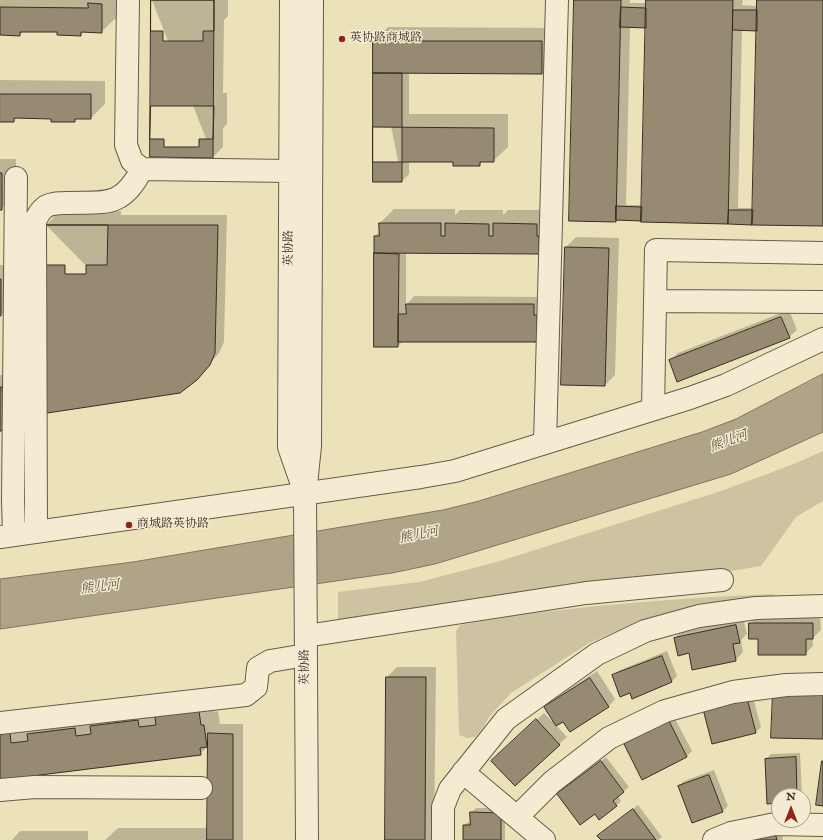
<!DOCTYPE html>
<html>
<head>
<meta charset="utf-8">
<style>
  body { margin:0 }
  #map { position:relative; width:823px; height:840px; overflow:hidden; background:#ece2b9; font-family:"IM FELL English",serif }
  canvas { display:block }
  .north { position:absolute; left:771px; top:788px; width:40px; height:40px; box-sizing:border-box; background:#f3ecd2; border:1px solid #a99f8d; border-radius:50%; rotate:0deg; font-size:11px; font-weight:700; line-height:16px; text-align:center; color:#392c25 }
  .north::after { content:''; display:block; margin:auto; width:14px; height:18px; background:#8f2418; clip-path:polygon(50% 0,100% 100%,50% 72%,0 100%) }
</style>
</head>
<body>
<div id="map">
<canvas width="823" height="840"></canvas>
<div class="north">N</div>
</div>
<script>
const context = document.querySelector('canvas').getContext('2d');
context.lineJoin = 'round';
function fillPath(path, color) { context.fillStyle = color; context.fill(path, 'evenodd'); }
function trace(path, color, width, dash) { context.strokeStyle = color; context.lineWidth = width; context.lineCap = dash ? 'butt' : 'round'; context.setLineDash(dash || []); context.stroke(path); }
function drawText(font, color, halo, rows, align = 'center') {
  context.font = font + ' "IM FELL English","Noto Serif SC",serif'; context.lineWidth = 3; context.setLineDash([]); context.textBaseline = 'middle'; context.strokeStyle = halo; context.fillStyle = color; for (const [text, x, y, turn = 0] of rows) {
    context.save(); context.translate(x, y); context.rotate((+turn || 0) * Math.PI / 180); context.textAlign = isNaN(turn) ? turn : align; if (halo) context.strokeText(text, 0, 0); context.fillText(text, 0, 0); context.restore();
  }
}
fillPath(new Path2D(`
  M823 451V501L796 517 761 566 708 575 338 624V592L419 582 497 562 721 491 794 464Z
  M776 594 764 600 661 619 615 632 589 643 511 693 489 717 483 728 475 737 467 738 459 735 456 631 460 625C485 621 510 616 535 613 615 603 696 597 776 594Z`), '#cec3a0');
const water = new Path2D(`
  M823 374V432L731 474 435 564 392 573 0 629V579L133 562 443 510 479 501 702 432 736 419Z`);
fillPath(water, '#afa487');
trace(water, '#807460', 1);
fillPath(new Path2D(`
  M0 0H116V18L101 32 84 31 81 35 58 31H23L20 35 0 34Z
  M152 0H228V16L224 20 223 93H227V124L223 128V147L213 157Z
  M575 0H630V3H647V0H743L742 5 758 6 759 0H823V225L642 221V218L617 219 616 221ZM647 26 643 205H626L630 27ZM742 29 758 30 754 208H738Z
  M388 27 555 28V59L541 73 409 72V114H508V147L493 161H483L479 165 454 161H409V174L402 181 374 41Z
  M0 80 105 81V104L91 118H77L74 121 52 118 17 117 14 121H0Z
  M0 153V159H16V195L1 209H0Z
  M394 209H455V215L460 210H503V215L508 210H550L553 239 539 253H406V305L414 296 541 297 544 333 403 341 398 346H375V236L380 231V223Z
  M60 211H121V215H227L224 342 219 353 197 379 46 225Z
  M576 237 619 238 615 375 605 385 566 247Z
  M0 265H15V301L1 315Z
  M789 310 797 330 789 337 670 361 678 353Z
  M16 374 0 430V375Z
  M757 616H820L821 630 813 638V646L805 654 759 638 750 624Z
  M743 618 747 634 741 640 743 652 736 660 689 652 675 638 683 630Z
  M667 651 677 676 672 681 613 676 618 671Z
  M397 667H436L434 840H386L387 677Z
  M597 671 615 699 608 707 563 720 556 725 567 737 515 785 500 753 544 713 553 722 554 721 545 708 552 700Z
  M752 694 761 727 756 732 712 742Z
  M213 698 215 712 218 711 220 724H243V840H105L118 828H208L209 745 200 754 0 779V722Z
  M674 717 692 751 687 756 642 778 625 744 630 739Z
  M800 753 802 796H779V802L766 759 771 754Z
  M606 757 629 787 618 796 621 801 616 806 595 813 563 789Z
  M714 770 728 806 723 811 693 822 679 786 684 781Z
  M638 805 662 837 658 840H602L599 836 604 831Z
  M476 808H505V840H464V825L471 821V813Z
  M780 829 783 840H739Z
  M20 831H88V840H12Z`), '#0003');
const building = new Path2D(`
  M151 0H214V31H203V41H163V31H151Z
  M151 0H214L213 158 150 157Z
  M574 0H621L616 222 569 221Z
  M646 0H733L728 224 641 222Z
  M757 0H823V226L752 225Z
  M88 3 102 4V33L81 32V36L57 35V32H20V36L0 35V7L88 8Z
  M621 7 646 8V28L620 27Z
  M733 10H757V31L733 30Z
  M373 41H542V74L373 73Z
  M373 73H402V182H373Z
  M0 94H91V119H75V122H51V119L14 118V122H0Z
  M151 106H214L213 139H199V147H164V139H150Z
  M373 127 494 128V162H480V166H453V162H373Z
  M0 173H2V210H0Z
  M616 206 642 207 641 221 616 220Z
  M729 210H753L752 225 728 224Z
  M379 223H441V236H445V223L489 224V236H493V223L537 224V236H539V254L374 253V236H379Z
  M45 225H108L107 265H86V274H65V265H44Z
  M45 225H218L215 353 210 365 197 380 180 393 41 414Z
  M565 247 609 248 605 386 561 385Z
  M374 253 399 254 398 347H374Z
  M0 279H1V316H0Z
  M406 304H534V315H537V342H398V314H406Z
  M781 317 790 338 677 382 669 360Z
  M2 387 6 431H0V388Z
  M749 623H813V639H806V655H758V639H749Z
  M736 625 740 643 733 644 736 661 692 670 689 653 678 656 674 638Z
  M662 656 672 682 632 699 630 693 620 697 612 675Z
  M386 677H426L425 840H385Z
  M590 678 609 707 570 732 563 722 556 726 544 707Z
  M773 692 823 693V739L771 738Z
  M747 698 756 733 712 744 703 709Z
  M199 711 201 725H204L207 747 200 748 201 755 0 780V734L10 733 11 743 28 741 27 734 75 728 76 736 91 734 90 726 138 720 139 727 156 725 155 717Z
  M536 719 560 745 515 786 491 761Z
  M669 721 687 757 642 780 624 744Z
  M208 733 233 734V840H207Z
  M796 757 797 796H779V803L767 804 765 759Z
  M601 761 624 792 613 801 617 806 599 820 595 814 580 825 557 794Z
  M822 761H823V806L816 805Z
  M709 775 723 812 692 823 678 786Z
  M633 809 656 840H601L597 836Z
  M470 812 501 813V840H463V825H470Z
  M775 833 777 840H750Z`);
fillPath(building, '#968b72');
trace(building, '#392c25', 1);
const minor = new Path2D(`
  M128 0 126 145 132 161 142 169 290 171
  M291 0 289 447 303 487
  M655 301 823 302
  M653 409 656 250 823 253
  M545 443 557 0
  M36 532 35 221C37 217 40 211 44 208 48 204 58 203 64 203 104 201 121 210 142 169
  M14 535 13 500 16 178
  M0 537 421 477 455 471 690 398 726 385 823 339
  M306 636 586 593 722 580
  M0 723 246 695 256 687 258 668 270 661 306 655
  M463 772 544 840
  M0 790 35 787 201 788
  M517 817 552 782 609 738 665 711 733 692 786 685 823 684
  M307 840 305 494 310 446 312 0
  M443 840V807L450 789 506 719 597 654 645 631 699 616 756 608 823 606
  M714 840 731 833 775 824 823 825`);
trace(minor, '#665a4a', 24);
trace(minor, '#f3ecd2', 22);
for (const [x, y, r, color] of [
  [342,39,4,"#8f2418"],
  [129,525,4,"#8f2418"]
]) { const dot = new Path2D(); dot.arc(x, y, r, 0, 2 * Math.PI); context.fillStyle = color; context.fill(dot); trace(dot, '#f3ecd2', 1.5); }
drawText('12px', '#392c25', '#f3ecd2', [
  ["英协路商城路",350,39],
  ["商城路英协路",137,525]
], 'left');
drawText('12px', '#392c25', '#f3ecd2', [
  ["英协路",290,248,-90],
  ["英协路",306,667,-90]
]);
drawText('italic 13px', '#5c5042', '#f3ecd2', [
  ["熊儿河",729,442,-20],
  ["熊儿河",419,536,-11],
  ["熊儿河",100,588,-7]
]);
</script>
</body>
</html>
